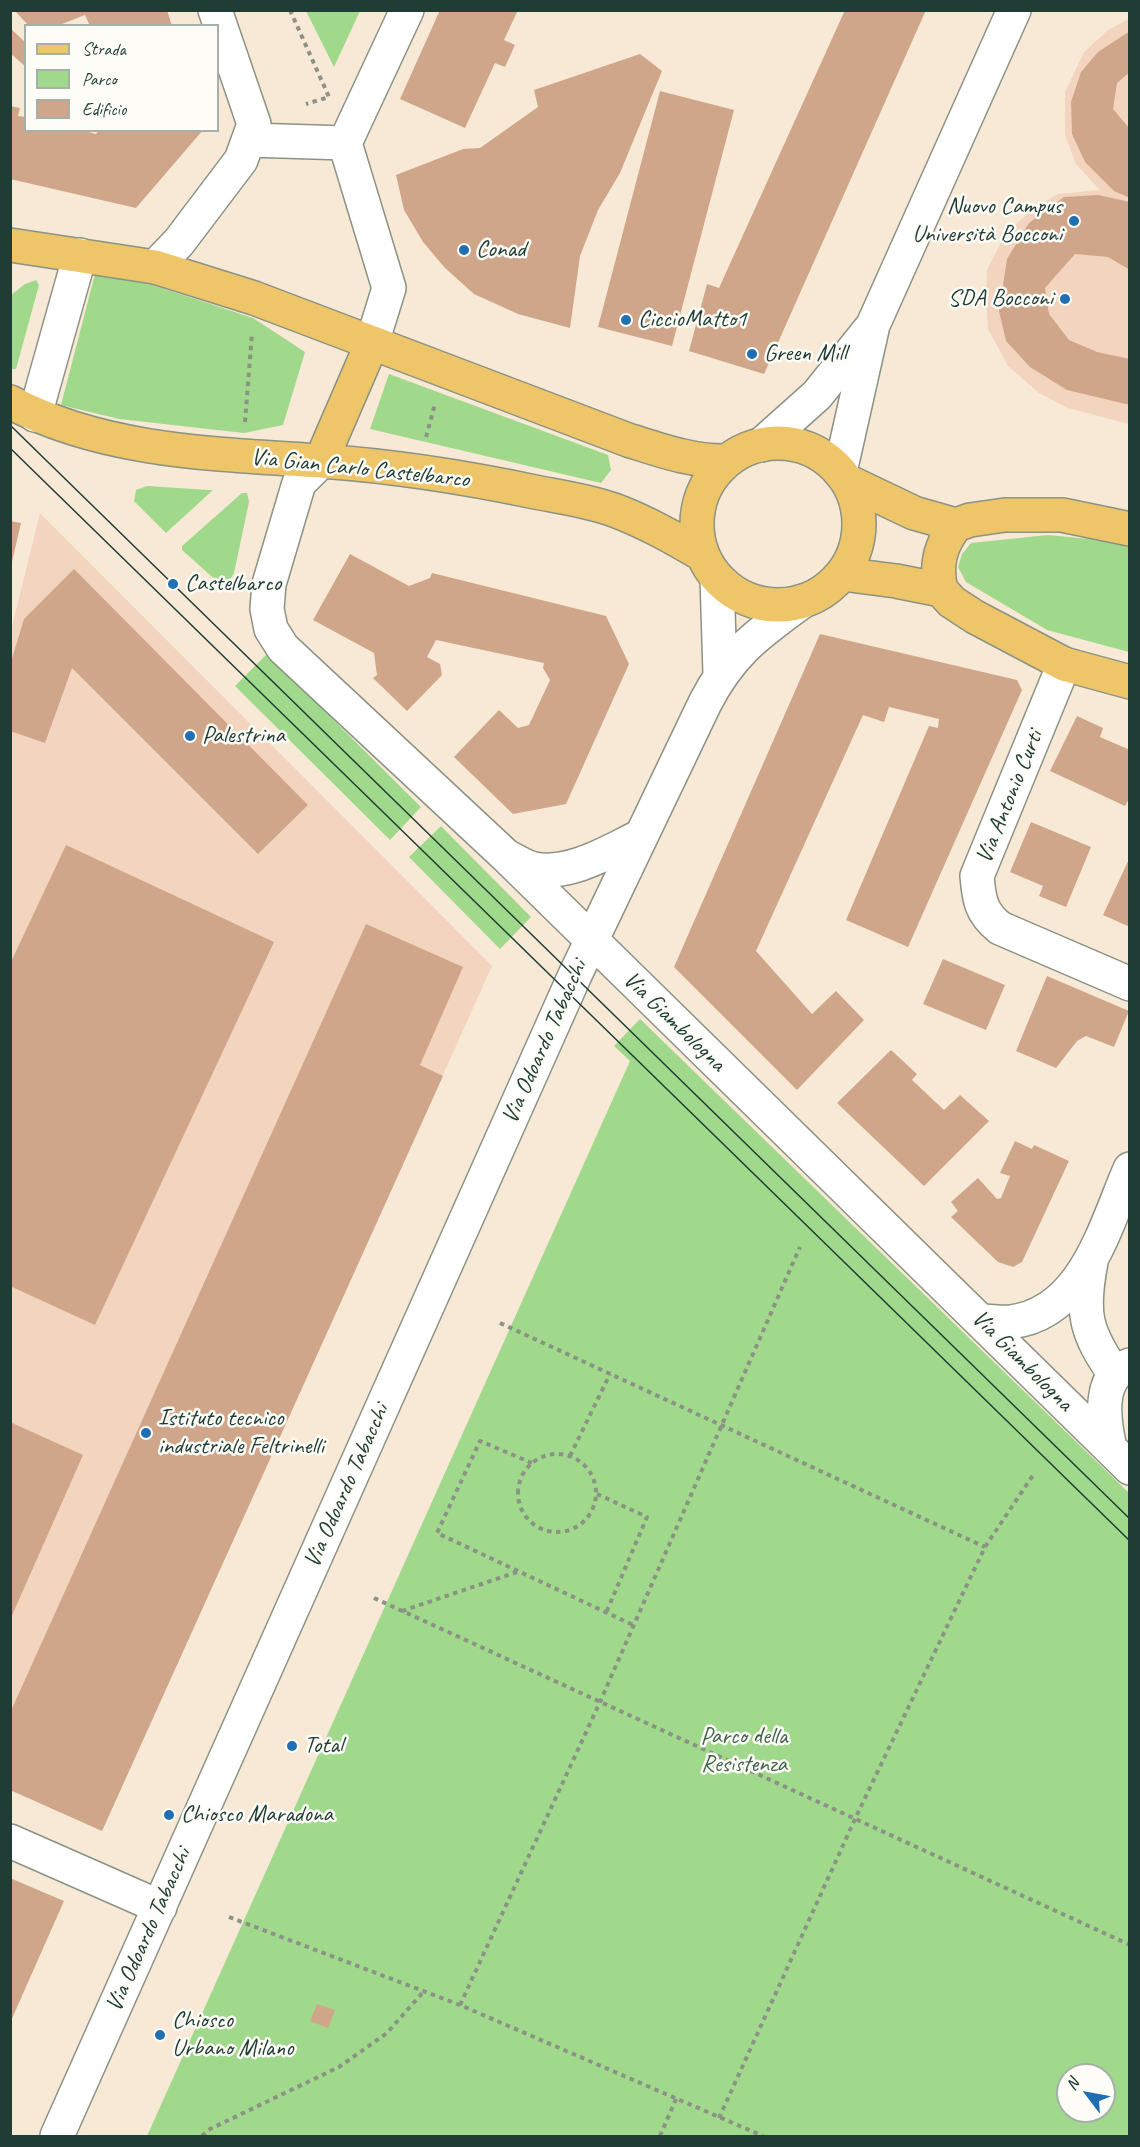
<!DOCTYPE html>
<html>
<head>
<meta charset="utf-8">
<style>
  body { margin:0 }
  #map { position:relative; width:1140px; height:2147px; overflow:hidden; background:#f7e9d5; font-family:Caveat,sans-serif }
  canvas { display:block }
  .frame { position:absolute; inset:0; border:12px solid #1f3d34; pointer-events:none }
  .legend { position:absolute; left:24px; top:24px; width:195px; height:108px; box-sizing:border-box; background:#fdfcf7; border:2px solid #a4b0a9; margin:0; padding:8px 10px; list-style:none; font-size:18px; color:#1f3d34 }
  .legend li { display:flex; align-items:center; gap:12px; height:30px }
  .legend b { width:30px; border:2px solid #a4b0a9 }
  .north { position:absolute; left:1056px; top:2063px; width:60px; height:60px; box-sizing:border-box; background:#fdfcf7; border:2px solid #a4b0a9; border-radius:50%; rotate:302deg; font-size:16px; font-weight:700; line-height:24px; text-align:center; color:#1f3d34 }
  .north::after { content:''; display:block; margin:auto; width:21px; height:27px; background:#1f6fb2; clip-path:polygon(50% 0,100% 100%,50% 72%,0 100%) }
</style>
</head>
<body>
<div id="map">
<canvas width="1140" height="2147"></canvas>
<div class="frame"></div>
<ul class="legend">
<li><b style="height:8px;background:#eec569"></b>Strada</li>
<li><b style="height:16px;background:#a0d98b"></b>Parco</li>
<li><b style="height:16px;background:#d0a68a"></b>Edificio</li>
</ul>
<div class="north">N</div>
</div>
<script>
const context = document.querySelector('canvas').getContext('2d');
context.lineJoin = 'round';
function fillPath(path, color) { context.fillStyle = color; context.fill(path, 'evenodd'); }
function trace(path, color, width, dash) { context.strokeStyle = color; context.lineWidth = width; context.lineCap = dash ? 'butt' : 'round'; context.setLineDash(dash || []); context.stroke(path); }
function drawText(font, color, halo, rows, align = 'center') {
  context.font = font + ' Caveat,sans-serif'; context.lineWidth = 5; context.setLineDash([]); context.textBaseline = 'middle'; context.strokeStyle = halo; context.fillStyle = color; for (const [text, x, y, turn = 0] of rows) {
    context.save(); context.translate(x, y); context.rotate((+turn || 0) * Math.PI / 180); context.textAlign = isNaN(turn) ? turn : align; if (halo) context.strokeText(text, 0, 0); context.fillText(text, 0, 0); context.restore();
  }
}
fillPath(new Path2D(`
  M1129 19V424L1068 408 1039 393 1008 366 988 329 986 300 987 270 1006 233 1033 209 1058 194 1100 190 1076 164 1065 135V92L1084 52 1108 30Z
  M40 513 492 966 102 1831 11 1790 10 635Z`), '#f3d4bf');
fillPath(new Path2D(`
  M306 11H360L334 67Z
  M95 274 146 283 253 318 305 352 283 425 244 433 119 419 61 405Z
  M36 280 39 285 16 369H12L11 295 25 284Z
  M389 374 608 455 611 470 601 483 370 429Z
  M147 486 209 490H213L166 533 134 501 136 490Z
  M242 493H247L249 502 234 573 228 583H219L182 550V546Z
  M1048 535 1100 540 1129 547V652L1047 630 966 582 958 567 962 554 971 543Z
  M267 654 421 807 390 840 235 686Z
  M441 826 531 917 500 949 409 857Z
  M640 1019 1129 1493V2136H147L630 1061 614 1046ZM1068 2075H1104V2111H1068Z`), '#a0d98b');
fillPath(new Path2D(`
  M14 10H167L172 26H90L85 15 57 26H29Z
  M440 10H518L504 40 515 45 505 67 495 63 465 128 400 99Z
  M845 10H926L764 374 689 351 707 284 719 288Z
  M10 28 26 43V67L10 53Z
  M1130 31V72L1117 83 1113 109 1130 129V198L1114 191 1085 162 1072 134 1071 102 1081 72 1098 52Z
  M640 54 662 71 620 173 598 210 580 256 570 328 518 314 474 294 445 268 423 242 404 210 396 175 463 149 480 148 538 107 534 90Z
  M660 91 734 110 672 346 598 327Z
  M10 106 20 108 18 116 26 117V130H81L96 134 99 130H203L136 208 10 179Z
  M1098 195 1130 202V270L1108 257 1075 254 1045 288 1049 314 1069 340 1097 352 1130 359V405L1067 390 1030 367 1006 341 999 311 1007 259 1029 223 1064 197Z
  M10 521 21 523 11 566H10Z
  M350 554 409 586 430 578 432 573 606 616 629 664 566 804 513 814 454 757 499 710 518 728 529 725 550 680 543 668 544 663 436 640 427 657 440 664 442 675 407 711 373 678 377 675 374 653 313 620Z
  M74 569 308 805 258 854 72 668 45 743 10 731V665L24 619Z
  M820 634 1017 680 1022 690 908 947 846 920 929 726 938 728 939 719 889 707 884 722 863 715 756 951 812 1014 836 991 864 1020 797 1090 674 967Z
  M1077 716 1103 728 1100 737 1130 750V797L1125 806 1050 771Z
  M1031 822 1091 847 1066 907 1039 896 1043 886 1010 872Z
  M66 845 274 942 95 1325 10 1286V964Z
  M1130 857V927L1103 915Z
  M366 924 463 967 420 1065 443 1076 102 1831 10 1790V1713Z
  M943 959 1005 985 986 1030 923 1004Z
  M1047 976 1129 1011 1114 1047 1086 1036 1077 1041 1056 1068 1016 1051Z
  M891 1050 917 1074 912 1080 944 1110 960 1095 989 1121 924 1186 837 1103Z
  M1015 1141 1032 1149 1034 1145 1069 1161 1022 1262 1013 1267 998 1262 951 1217 958 1211 951 1202 978 1178 997 1199 1001 1198 1010 1176 1000 1173Z
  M10 1422 83 1455 10 1620Z
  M10 1878 64 1901 10 2023Z
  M317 2004 335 2010 328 2028 310 2021Z`), '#d0a68a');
const minor = new Path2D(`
  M250 140 345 143
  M345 143 389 288 372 343
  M345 143 407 10
  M155 267 179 242 241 160 254 124 215 10
  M35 415 80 255
  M761 445 817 395 870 329
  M321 461 299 483 269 584 267 609 271 629 283 648 506 856 1130 1468
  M840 472 873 325 1014 10
  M717 578 720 674
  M1064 664 977 876C979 900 981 913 1000 928L1130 984
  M508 857C516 861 525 867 534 869 570 876 610 851 641 836
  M1091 1262C1081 1314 1085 1331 1115 1375
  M983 1321C991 1321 1002 1323 1010 1322 1084 1314 1105 1226 1130 1169
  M1110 1448C1104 1422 1096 1376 1130 1365
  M10 1841 160 1907
  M57 2136 575 975 705 703C731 652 758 634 803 601`);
const major = new Path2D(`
  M10 245 155 267 254 298 628 440C660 450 693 462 727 461
  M10 402C104 452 216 454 320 461 392 466 464 477 535 492 561 497 589 501 614 510 646 522 674 538 703 555
  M697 524a81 81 0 1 1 162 0a81 81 0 1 1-162 0Z
  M321 461 372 343
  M847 481 914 513 956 525 970 520 1005 515H1062L1130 529
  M842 574 896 581 941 590 952 602 975 617 1064 664 1130 682
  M941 590C935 565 940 545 956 525`);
trace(minor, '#8b9384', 36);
trace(major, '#8b9384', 36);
trace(new Path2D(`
  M290 10 329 97 306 104
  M245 422 252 333
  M426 437 435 404
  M500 1323 985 1547
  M518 1493a39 39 0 1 1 78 0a39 39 0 1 1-78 0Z
  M570 1456 610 1374
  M532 1463 480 1441 437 1533 633 1625
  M597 1494 647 1517 606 1613
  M374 1598 1130 1945
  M402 1611 517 1572
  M229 1917 460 2005 763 2136
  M460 2005 600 1702 800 1247
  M719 2118 855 1819 985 1547 1033 1475
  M202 2136 208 2130 339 2067 387 2033 424 1991
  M660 2136 676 2099`), '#8b9384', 4, [4.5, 4.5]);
trace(minor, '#fff', 33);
trace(major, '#eec569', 33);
trace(new Path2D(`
  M10 425 1130 1519
  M10 448 1130 1541`), '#1f3d34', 1.5);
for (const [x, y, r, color] of [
  [1074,221,6,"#1f6fb2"],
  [464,250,6,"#1f6fb2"],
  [1065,299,6,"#1f6fb2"],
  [626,320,6,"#1f6fb2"],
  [752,354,6,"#1f6fb2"],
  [173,584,6,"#1f6fb2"],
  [190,736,6,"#1f6fb2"],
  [146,1433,6,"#1f6fb2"],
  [292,1746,6,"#1f6fb2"],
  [169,1815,6,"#1f6fb2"],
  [160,2035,6,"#1f6fb2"]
]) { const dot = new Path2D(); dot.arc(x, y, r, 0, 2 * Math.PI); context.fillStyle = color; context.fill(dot); trace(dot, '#fdfcf7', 2); }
drawText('24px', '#1f3d34', '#fdfcf7', [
  ["Nuovo Campus",1062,207,"right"],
  ["Università Bocconi",1062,235,"right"],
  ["Conad",476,250],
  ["SDA Bocconi",1053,299,"right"],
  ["CiccioMatto1",638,320],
  ["Green Mill",764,354],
  ["Castelbarco",185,584],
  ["Palestrina",202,736],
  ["Istituto tecnico",158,1419],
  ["industriale Feltrinelli",158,1447],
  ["Total",304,1746],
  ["Chiosco Maradona",181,1815],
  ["Chiosco",172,2021],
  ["Urbano Milano",172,2049]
], 'left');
drawText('24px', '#1f3d34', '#fdfcf7', [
  ["Via Gian Carlo Castelbarco",360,469,6],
  ["Via Antonio Curti",1010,797,-68],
  ["Via Giambologna",674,1022,44],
  ["Via Odoardo Tabacchi",545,1042,-66],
  ["Via Giambologna",1022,1361,45],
  ["Via Odoardo Tabacchi",347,1486,-66],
  ["Via Odoardo Tabacchi",149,1930,-66]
]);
drawText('24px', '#3f644a', '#fdfcf7', [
  ["Parco della",744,1737],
  ["Resistenza",744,1765]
]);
</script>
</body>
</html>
